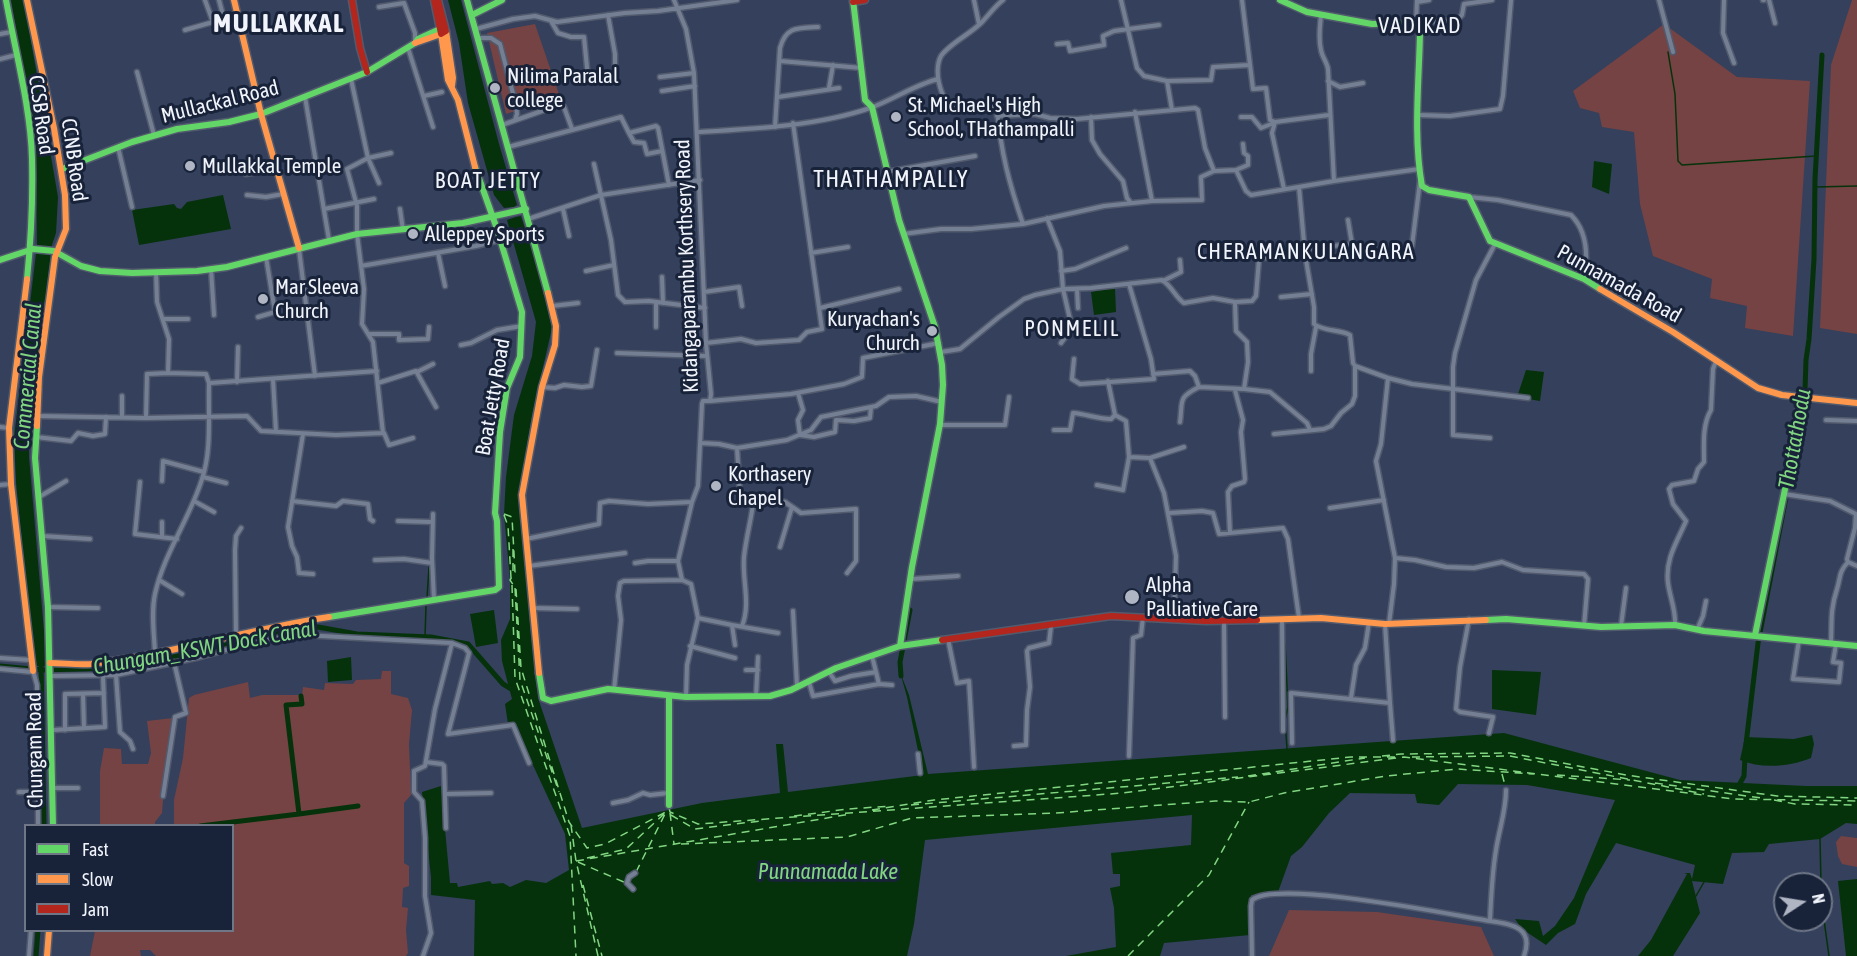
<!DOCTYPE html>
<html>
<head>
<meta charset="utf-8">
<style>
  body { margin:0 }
  #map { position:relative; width:1857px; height:956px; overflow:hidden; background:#34405c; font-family:"Asap Condensed",sans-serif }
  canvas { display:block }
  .legend { position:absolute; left:24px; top:824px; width:210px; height:108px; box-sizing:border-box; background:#18233a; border:2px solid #6f7787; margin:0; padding:8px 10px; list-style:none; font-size:18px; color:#f1f4fb }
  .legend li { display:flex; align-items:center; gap:12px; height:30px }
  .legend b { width:30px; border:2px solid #6f7787 }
  .north { position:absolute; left:1773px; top:872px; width:60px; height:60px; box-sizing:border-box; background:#18233a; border:2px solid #6f7787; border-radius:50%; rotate:78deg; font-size:16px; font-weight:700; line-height:24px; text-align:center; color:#f1f4fb }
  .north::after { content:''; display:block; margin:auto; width:21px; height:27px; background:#afb5c3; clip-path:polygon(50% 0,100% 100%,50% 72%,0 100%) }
</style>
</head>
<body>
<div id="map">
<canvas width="1857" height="956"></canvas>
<ul class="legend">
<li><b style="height:8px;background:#63d668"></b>Fast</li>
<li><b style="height:8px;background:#ff974d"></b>Slow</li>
<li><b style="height:8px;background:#b3261e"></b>Jam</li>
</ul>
<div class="north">N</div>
</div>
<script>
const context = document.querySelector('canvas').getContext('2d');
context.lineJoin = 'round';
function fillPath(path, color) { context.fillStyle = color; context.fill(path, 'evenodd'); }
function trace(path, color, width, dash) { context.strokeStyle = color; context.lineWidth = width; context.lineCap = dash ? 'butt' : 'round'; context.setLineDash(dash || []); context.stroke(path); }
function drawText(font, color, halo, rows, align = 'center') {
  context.font = font + ' "Asap Condensed",sans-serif'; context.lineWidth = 6; context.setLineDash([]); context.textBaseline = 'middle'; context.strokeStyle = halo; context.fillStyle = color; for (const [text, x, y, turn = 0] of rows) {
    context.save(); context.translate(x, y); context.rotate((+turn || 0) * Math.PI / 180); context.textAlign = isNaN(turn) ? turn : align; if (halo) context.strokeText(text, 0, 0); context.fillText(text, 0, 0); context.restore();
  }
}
fillPath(new Path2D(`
  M1852 0H1857V334L1820 328 1831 65Z
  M535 24 560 97 506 114 487 33Z
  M1664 24 1737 77 1810 81 1793 336 1745 328 1747 306 1710 298 1712 279 1653 256 1640 204 1634 132 1602 127 1599 113 1580 108 1573 91Z
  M382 671H391V694L408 698 412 710 409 744 411 795 404 803V863L409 866V886L403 888 402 907 408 908 406 930 408 953 406 956H156L150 950H140L141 956H90L95 931 232 930V826L174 825V800L183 758 189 698 194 695 248 682 250 698 262 695H302L303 687 324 690 325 683 353 684 356 680 381 679Z
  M173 718 165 774 162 813 155 822V825L100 826V771L104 748 121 749 122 764H148L151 753 147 721Z
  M1841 836 1857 838V867L1842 864 1838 856 1836 842Z
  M1289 910 1377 912 1481 927 1494 956H1269Z`), '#754343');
fillPath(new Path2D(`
  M11 0H24L58 197 56 233 52 245 29 430V457L47 666H34L16 482 14 438 37 245 36 141Z
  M448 0H461L499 144 517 205 514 207 516 217 521 216 537 265 552 328 532 415 519 495 531 635 538 698 582 828 702 803 780 793 776 744H783L788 792 923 775 907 697 900 672 909 695 928 774 1504 733 1680 780 1806 786H1857V824L1846 823 1820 839 1769 844 1764 852 1732 853 1723 884 1692 881 1700 913 1673 956H1638L1651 940 1687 874 1684 873H1690L1692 879 1695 865 1616 843 1586 894 1575 924 1558 933 1546 945 1522 929 1515 919 1539 921 1543 936 1555 926 1574 898 1615 800 1527 785 1458 784 1439 805 1417 803 1415 794 1350 793 1329 813 1302 847 1291 856 1278 892 1251 895 1250 935 1164 943 1160 956H1066L1116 947 1114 908 1110 888 1120 886V874H1113L1111 853 1191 845 1192 815 925 840 914 924 907 956H474L475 900 431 895V877L422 792 441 786 450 883H457L458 887 490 881 492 884 503 883 510 887 526 880 546 883 569 870 565 834 518 733 508 724 505 704 512 699 502 661 501 640 510 619V580L504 514 506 477 514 415 532 356 536 322 507 220 516 217 513 207 504 208 494 195 468 103 459 43Z
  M1594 161 1612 164 1609 194 1592 187Z
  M223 195 231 229 139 245 132 210 174 204 177 208 181 209 187 202Z
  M1115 288 1116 312 1094 315 1091 292Z
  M1526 370 1544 372 1540 401 1517 397Z
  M494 610 498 643 476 647 470 614Z
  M351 657 352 680 328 682 327 661Z
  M1492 670 1541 672 1536 715 1492 709Z
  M1812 735 1814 744 1811 758C1789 767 1761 769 1740 760L1745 737 1794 739Z
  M1857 879V956H1846L1838 881Z`), '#05320b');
trace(new Path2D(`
  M1668 52 1675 94 1678 161 1682 165 1816 156
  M1815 187 1857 186
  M427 598 429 567
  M425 637 426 606
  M1285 644 1288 707 1285 720 1287 749
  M1820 839 1821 884
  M1696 896 1704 882
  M1821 898 1829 956`), '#05320b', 1.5);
trace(new Path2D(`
  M1795 451 1805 390 1806 360 1809 339 1814 259 1815 179 1822 55
  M41 660 44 826
  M0 666 42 670 115 668 194 653 269 633 318 627 357 634 431 637 468 644 503 684 513 690
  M901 676 900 662 910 610
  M301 696 302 704 286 705 299 814 358 806
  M1746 744 1758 643 1787 492
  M1738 787 1744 776 1745 756
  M200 826 299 814
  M36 956 38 930`), '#05320b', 5);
trace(new Path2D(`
  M504 514 512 517 515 572 510 580 516 589 521 668 569 822 587 848 605 844 664 813 668 807
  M504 515 508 526 511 578
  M513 549V574
  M512 585 515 678 570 836 576 956
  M515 588 520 680 559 792
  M1382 756 1401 754 1510 753 1626 775 1777 796 1857 798
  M1412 757 1510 756 1704 794
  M1502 774 1506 789
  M1557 775 1630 780
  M1248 776 1365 758
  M1655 783 1761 798
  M1774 800 1795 804 1857 805
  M911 805 1238 777
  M669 808 670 812 698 824 1123 793 1404 757 1734 799 1857 801
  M872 810 934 800 1351 757H1396
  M670 813 674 844
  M671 815 695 829 760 821
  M794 816 848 809 891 806
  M571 825 576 861 598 956
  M681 844 847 837 912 818 1056 813 1215 801 1249 802 1284 793 1386 776 1457 769 1534 774
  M587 858 626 849 664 814
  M576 861 850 814
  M578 862 626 883
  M636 872 666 812
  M583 885 602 956
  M1128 956 1209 875 1249 802`), '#82d682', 1.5, [8, 6]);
const street = new Path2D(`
  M205 0 213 22 239 16
  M219 0 224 19
  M674 0 686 29 694 73 706 343 711 394 710 401H703L702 404 698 486 692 502 678 561 682 580 691 584 698 618 687 665 686 697
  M974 0 979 24
  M1003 0C994 7 988 16 981 23 970 34 949 44 941 56 937 63 937 75 939 83 947 117 964 108 993 106L997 109C1001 153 1009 183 1023 224
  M1121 0 1137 68 1144 76 1167 81 1172 110
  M1242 0 1253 89 1266 88 1270 120 1275 122 1329 115
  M1417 0 1416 23 1457 20 1462 15 1464 4 1492 0
  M1659 0 1673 52
  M1724 0 1723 33 1734 63
  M1763 0H1764
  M1769 0 1775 23
  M1417 2 1429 0
  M379 7 404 3 415 33V43
  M608 15 615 54V81
  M1321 15C1320 27 1318 38 1321 50 1322 57 1327 62 1328 69L1334 181
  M551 21 558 33 571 37H584L588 78
  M476 29 513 19 535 16 557 22 625 13 658 11 737 0
  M185 30 213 22
  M0 34 11 32
  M479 38H491L500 44 516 105 517 114 515 120
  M1057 44 1068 43 1070 51 1104 45 1103 36 1114 31 1159 25
  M408 48 433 127
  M0 59 16 55
  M780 61 862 68
  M137 72 154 135
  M660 77 694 73
  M351 79 368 158 379 183
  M1167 81 1211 80 1213 67 1250 65
  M1328 81 1340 87 1363 83
  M829 88 833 65
  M662 91 695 86
  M424 96 442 92
  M305 97 329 240
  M778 97 839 88
  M1135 112 1152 201
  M1418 115 1450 116 1500 109 1503 96 1511 0
  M997 116 1035 114 1050 118 1077 119 1195 108 1198 110 1205 148 1214 171
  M1091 117 1092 140 1100 154 1123 181 1127 198 1131 203
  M1241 117H1252L1261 128 1274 123
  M1275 122 1272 133 1284 189
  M502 125 559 105 564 107 572 129
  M775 127 780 48C786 26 798 28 818 27
  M697 132C752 129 818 126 870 108 893 100 914 85 938 79
  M629 133 634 142 644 143 647 154 662 151
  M118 147 132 207
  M508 147 621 117 629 133 656 126 658 128 669 185
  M594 164 611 240 618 295 625 302 649 301 705 308
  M1236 170 1248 165V156L1244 153 1243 144
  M886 172 975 156
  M246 174 276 169
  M247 195 266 197 283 194
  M1469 197 1498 200 1571 215C1588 232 1588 257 1584 279
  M324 209 374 199
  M400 209 403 230
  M563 209 569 236
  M1047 218 1060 251 1063 289 1072 328 1083 323
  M528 219 601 195 700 180
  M903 234 941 229H971L1023 224 1104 206 1152 201 1202 200 1201 177 1214 171 1236 170 1246 191 1251 195 1334 181 1419 169
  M1412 246 1420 181
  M299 249 315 376
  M1304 249 1352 244 1348 220
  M438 253 445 286
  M811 253 848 247
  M1305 254 1314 307V324C1325 332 1339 329 1350 335L1353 363 1355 366 1388 378 1412 384 1528 398
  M361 266 476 246 500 240
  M211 269 214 315
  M586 271 614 265
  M1061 271 1075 269 1126 248
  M662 277 663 303
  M1163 281 1181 272 1180 260
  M1077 289 1078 308
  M704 292 739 287 742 306
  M1281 297 1312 294
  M552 306 578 303
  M820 308 899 289
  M258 317 275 312 266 257
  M163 319H188
  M656 327V302
  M369 334H399V340L428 339 429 327
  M706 343 741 339 756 343 799 340 807 332 822 329 793 123
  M1061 343 1072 328
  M461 345 471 343 497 330 522 326
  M941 352 960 349 999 317 1024 299 1035 295 1063 289 1091 288 1162 280C1172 286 1175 297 1184 303L1213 298 1235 302 1252 301 1256 296 1259 259 1262 258 1305 254 1299 187
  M617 353 707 356
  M1074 359 1072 379 1080 384 1154 379 1151 359 1129 284
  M1311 371V354L1316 327
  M417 372 433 364
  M1153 374 1190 371 1195 376 1199 387 1244 389 1248 362 1247 342 1236 331 1235 302
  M1388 378 1381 444 1376 461 1395 558 1394 584 1389 624
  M273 379 276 432
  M1108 381 1115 415 1126 421 1129 457 1150 458 1184 447
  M237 382 238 347
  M210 383 377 371
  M378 383 416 371 436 407
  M542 387 555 388 564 385 582 387 591 386 597 350
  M1244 389 1270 392 1307 423 1310 430
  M798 393 803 410 798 420 800 435 814 437 835 432 836 420 854 421 870 418 871 407
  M122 396V417
  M710 401 791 394 844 384 862 377 863 358 939 343
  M37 416 146 418 247 416 261 431 336 435 383 433 373 342 362 324 364 289 357 234V206L347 169 368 158 391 153
  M146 417 147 374 168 373
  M1826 420 1857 421
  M1180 422C1183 401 1177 398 1199 387
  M940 425H1005L1009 397
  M0 427 9 428
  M1054 430H1070L1073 413C1087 414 1097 419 1111 419L1115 415
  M384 433 389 445 413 438
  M303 434 288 527 292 546 297 557 299 573 313 574
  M1274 434 1324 429 1331 426 1341 413 1352 404 1355 396V366
  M36 437 71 441 78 433 93 436 105 434 106 417
  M1490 438 1453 435V367L1455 353 1476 280 1495 244
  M701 443 719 444 737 448 787 440 811 430 821 417 876 406 889 397 916 396 942 402
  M737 448 740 495 785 502 801 513 856 509V561L847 573
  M1150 458 1164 493 1176 556 1174 618
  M203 477 226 483
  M162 481 163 461 204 472
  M140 482 135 534 177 539
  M0 485 11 484
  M1097 485 1123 490 1129 457
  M1784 494 1830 501 1856 514 1855 528 1847 559 1848 562
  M39 497 66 481
  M194 501 214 512
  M292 501 336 506 343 501 368 504 370 519 373 521
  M1330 508 1384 500
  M1169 513 1202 511 1213 513 1219 534 1283 528 1288 539 1299 618
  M433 514 432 558 434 600
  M398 521 432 522
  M162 522V537
  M1230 533 1228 492 1232 486 1244 482 1245 479 1241 432 1243 420 1235 390
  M42 536 90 539
  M526 539 599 524 600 503 609 501 648 504 692 502
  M780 547 792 507
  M1395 558 1415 560 1446 567 1474 568 1502 562 1523 570 1584 574 1588 579 1584 626
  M375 560 404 559 432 563
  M635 563 648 561H678
  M529 566 625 553
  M911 579 958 576
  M159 580 182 594
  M48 607 98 608
  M533 608 577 609
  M793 611 797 686
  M698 618 732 625 735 645
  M1282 619 1283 731
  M1469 619 1460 667 1456 709 1460 712 1493 717 1489 733
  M1224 620 1225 717
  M732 625 778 633
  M1675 625C1676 610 1670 598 1668 583 1665 559 1677 542 1686 521L1673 504 1669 489 1672 485 1694 481 1698 469 1704 462C1704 445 1702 425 1711 410L1713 369 1716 361
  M742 626C751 604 742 580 744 557 746 537 752 517 754 497
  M1621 626 1626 588
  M1697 630 1703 616 1706 601
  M236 635 235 550 236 536 241 528
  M948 639 957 683 969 681 974 767
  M1799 640 1793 679 1839 682 1841 663 1833 662 1836 644
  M1831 643C1832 622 1830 610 1837 589 1841 577 1838 573 1848 562L1857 566
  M690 646 735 658
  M155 653C154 634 151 612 155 594 164 553 190 518 202 479 212 450 208 414 209 383L206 374 168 373 169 339 157 302 156 272
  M0 658 31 660
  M0 669 32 672
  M746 670H758
  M33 671 37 685 38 826
  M829 672 835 681 851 676 876 672
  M116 675 120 732 130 741 133 749
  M50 676 116 675 196 658 263 640 303 635 452 643 465 648 469 653 448 734 513 725 529 763
  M809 682 813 696 879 684 872 656
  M879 684 892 685
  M614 690 621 620 618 596 620 583 624 581 682 580
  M83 694 84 728
  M756 696 758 657
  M1351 698 1356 665 1365 648 1369 622
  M1390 703 1393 740
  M53 730 105 727 103 676
  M65 730V694L104 693
  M1292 743 1291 693 1390 703 1385 624
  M1014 746 1026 745 1027 710 1030 687 1027 651 1029 648 1049 643 1051 626
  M918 754 920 773
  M1129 756 1133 638 1141 635 1143 617
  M426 762 442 764 444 766 446 828
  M53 788H78
  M19 792H39
  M445 794 491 793
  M163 796 175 717 186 713 174 662
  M613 803 628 800 643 793 650 795 668 793
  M627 883 629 877 635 873
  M627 883 633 889
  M1490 921C1513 924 1534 928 1524 956
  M29 956 31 930
  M423 956 431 933 425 896V838L422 801 414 792V771L425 766 435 709 452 643
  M1252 956 1251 906 1252 900C1276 879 1453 915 1490 921 1491 897 1492 874 1496 850 1499 830 1506 811 1506 790`);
const fast = new Path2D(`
  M6 0C15 50 31 109 32 159 33 199 31 240 27 279
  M467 0 548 293
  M853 0 865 100 872 107 899 220 935 327 942 365 943 385 940 424 912 567 900 646
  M1280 0 1307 12 1372 24 1416 23 1420 33C1419 83 1413 136 1422 186L1429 190 1469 197 1490 241 1584 279 1600 289
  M472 15 502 0
  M62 169 132 142 177 129 229 122 261 114 367 72 415 43 418 39 440 29
  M0 260 33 249 54 251 81 266 100 271 132 273 197 271 227 267 357 234 463 223 526 209
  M37 426 35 458 48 607 53 826
  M329 617 495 590 499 587 497 521 495 513 500 432 507 388 520 357 522 312 497 229 475 167
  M1486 620 1506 619 1601 627 1675 625 1704 631 1857 646
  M1755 635 1791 460 1800 397
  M539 673 543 698 551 701 608 689 686 697 770 696 791 690 836 668 900 646 942 640
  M669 696V805`);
const slow = new Path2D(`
  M27 0 54 128 65 195 66 229 55 257 39 377 37 426
  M234 0 261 114 299 248
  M446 31 453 78 452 86
  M415 43 441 34 448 80 458 100 475 167
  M27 279 9 428 11 484 33 671
  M1600 289 1673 332 1758 388 1782 395 1857 403
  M1257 620 1321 618 1385 624 1486 620
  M50 663C63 663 78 665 91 664 172 654 249 629 329 617
  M539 673 522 495 542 387 555 345 556 326 548 293
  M47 956 49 930`);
const jam = new Path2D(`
  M352 0 360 48 367 72
  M434 0 441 34 446 31 438 0
  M853 2 865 0
  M942 640 1111 616 1206 621 1257 620`);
trace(street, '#525a6d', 7);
trace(fast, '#525a6d', 9);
trace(slow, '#525a6d', 9);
trace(jam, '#525a6d', 9);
trace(street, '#757f94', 4);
trace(fast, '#63d668', 6);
trace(slow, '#ff974d', 6);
trace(jam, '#b3261e', 6);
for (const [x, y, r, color] of [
  [495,88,6,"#afb5c3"],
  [896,117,6,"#afb5c3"],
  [190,166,6,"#afb5c3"],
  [413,234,6,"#afb5c3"],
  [263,299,6,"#afb5c3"],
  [932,331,6,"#afb5c3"],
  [716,486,6,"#afb5c3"],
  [1132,597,8,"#afb5c3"]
]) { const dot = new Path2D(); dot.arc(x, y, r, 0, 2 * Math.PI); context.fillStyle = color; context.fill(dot); trace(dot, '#18233a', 2); }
drawText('21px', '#f1f4fb', '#18233a', [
  ["Nilima Paralal",507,76],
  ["college",507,100],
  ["St. Michael's High",908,105],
  ["School, THathampalli",908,129],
  ["Mullakkal Temple",202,166],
  ["Alleppey Sports",425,234],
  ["Mar Sleeva",275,287],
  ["Church",275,311],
  ["Kuryachan's",920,319,"right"],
  ["Church",920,343,"right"],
  ["Korthasery",728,474],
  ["Chapel",728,498],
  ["Alpha",1146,585],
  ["Palliative Care",1146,609]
], 'left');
drawText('21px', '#f1f4fb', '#18233a', [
  ["Mullackal Road",220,102,-14],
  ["CCSB Road",41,115,82],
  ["CCNB Road",74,160,82],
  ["Kidangaparambu Korthsery Road",687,266,-92],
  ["Punnamada Road",1619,284,29],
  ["Boat Jetty Road",493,397,-80],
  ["Chungam Road",35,750,-91]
]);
context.letterSpacing = '1.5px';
drawText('22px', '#f1f4fb', '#18233a', [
  ["VADIKAD",1420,26],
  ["BOAT JETTY",488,181],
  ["CHERAMANKULANGARA",1306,252],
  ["PONMELIL",1072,329]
]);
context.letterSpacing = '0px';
drawText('italic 22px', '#82d682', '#18233a', [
  ["Commercial Canal",28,376,-85],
  ["Thottathodu",1795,439,-80],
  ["Chungam_KSWT Dock Canal",205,648,-10],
  ["Punnamada Lake",828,872]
]);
context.letterSpacing = '1.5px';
drawText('24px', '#f1f4fb', '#18233a', [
  ["THATHAMPALLY",891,179]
]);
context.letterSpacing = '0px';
context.letterSpacing = '1.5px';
drawText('bold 27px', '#f1f4fb', '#18233a', [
  ["MULLAKKAL",279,23]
]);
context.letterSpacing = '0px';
</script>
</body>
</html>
